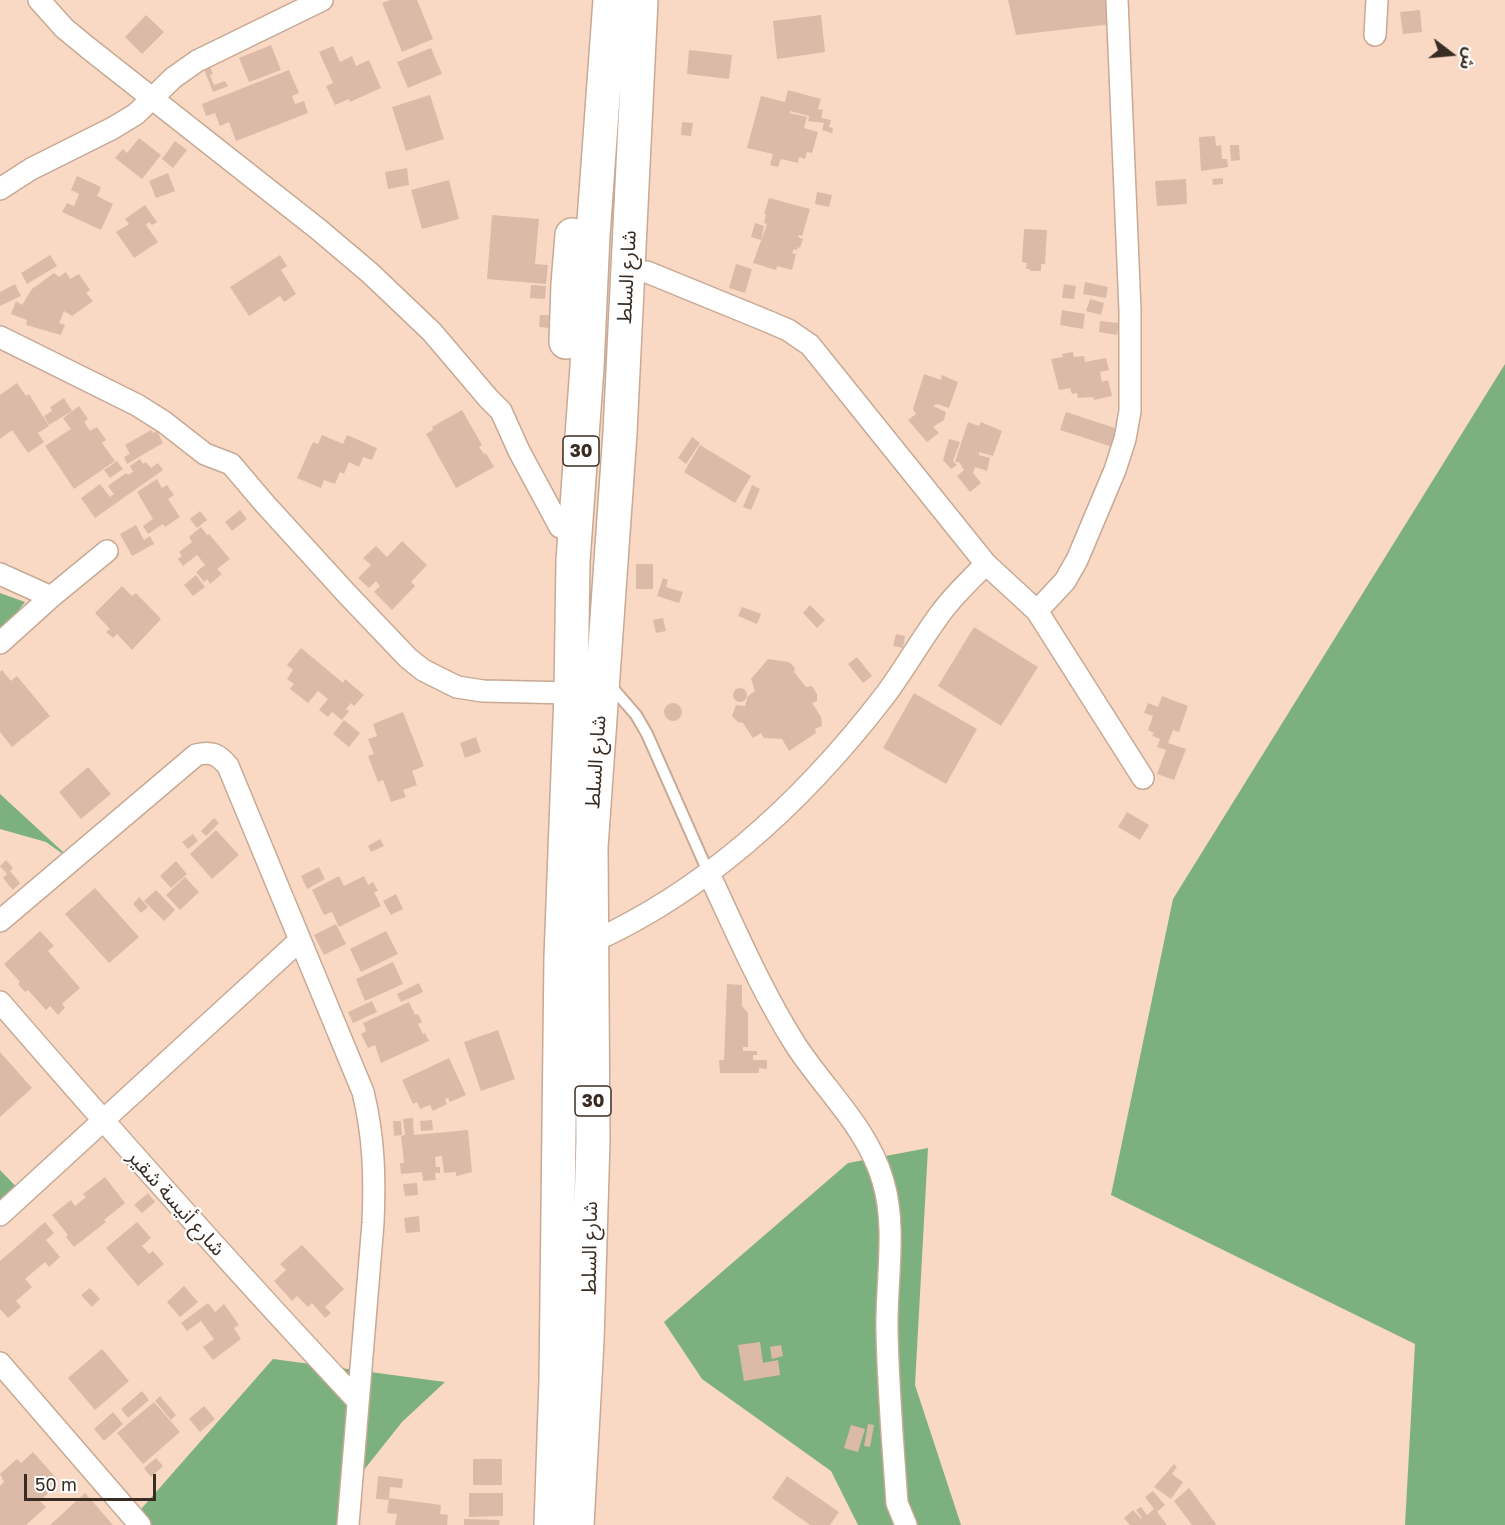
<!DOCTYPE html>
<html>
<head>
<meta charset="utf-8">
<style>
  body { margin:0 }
  #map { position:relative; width:1505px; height:1525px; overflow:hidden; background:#f9d9c4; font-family:"Golos Text","Noto Sans Arabic",sans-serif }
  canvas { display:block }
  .north { position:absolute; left:1421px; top:24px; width:60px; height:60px; -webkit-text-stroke:4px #fff; paint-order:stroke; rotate:106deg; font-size:16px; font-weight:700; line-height:24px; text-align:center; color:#382c23 }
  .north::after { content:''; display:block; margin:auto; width:21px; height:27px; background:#382c23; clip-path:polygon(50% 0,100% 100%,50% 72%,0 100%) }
  .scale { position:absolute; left:24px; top:1474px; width:132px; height:27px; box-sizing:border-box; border:3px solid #382c23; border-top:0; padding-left:8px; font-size:18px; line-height:21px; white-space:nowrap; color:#382c23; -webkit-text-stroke:4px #fff; paint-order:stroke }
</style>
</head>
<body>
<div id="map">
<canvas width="1505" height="1525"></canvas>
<div class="north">ش</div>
<div class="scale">50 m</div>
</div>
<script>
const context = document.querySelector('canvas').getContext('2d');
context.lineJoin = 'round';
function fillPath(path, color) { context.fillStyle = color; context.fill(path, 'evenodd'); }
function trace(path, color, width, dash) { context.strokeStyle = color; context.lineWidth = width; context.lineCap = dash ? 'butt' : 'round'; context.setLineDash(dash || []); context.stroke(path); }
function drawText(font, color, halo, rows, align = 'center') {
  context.font = font + ' "Golos Text","Noto Sans Arabic",sans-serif'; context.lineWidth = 4.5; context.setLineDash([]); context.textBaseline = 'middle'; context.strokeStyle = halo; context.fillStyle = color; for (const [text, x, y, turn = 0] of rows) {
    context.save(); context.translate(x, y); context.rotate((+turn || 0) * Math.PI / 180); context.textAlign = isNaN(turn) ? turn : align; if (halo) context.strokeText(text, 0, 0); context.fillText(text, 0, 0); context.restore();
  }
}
fillPath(new Path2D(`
  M1505 364V1525H1405L1415 1344 1111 1195 1173 899Z
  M0 593 25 602 0 634Z
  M0 794 74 862 46 842 0 829Z
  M928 1148 915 1385 961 1525H858L831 1471 702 1379 664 1322 848 1163Z
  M0 1170 28 1199 0 1224Z
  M273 1359 445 1382 402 1422 340 1500 338 1525H127Z`), '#7cb07f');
fillPath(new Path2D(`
  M390 0H417L433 39 402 52 382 3Z
  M1008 0H1111L1112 24 1016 35Z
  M1420 10 1422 32 1403 34 1400 12Z
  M146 15 164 32 142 54 125 37Z
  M821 15 825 52 777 59 773 21Z
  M271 45 281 70 249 82 239 58Z
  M333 46 340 62 352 56 356 66 369 60 381 88 350 102 349 99 335 105 326 86 333 83 319 52Z
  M431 48 442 74 408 88 397 62Z
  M689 50 732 55 729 79 687 74Z
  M209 64 213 74 210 75 214 85 225 81 228 86 213 92 203 67Z
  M289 70 299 93 292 96 295 104 304 101 308 113 236 141 229 122 220 126 215 113 206 116 202 104Z
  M788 90 821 99 818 109 823 110 821 118 831 120 829 127 833 128 832 133 822 130 824 123 808 121 809 116 790 111V113L807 117 804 128 818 132 812 153 807 152 805 159 799 157 798 163 781 159 778 167 770 165 773 154 747 148 761 96 785 102Z
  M430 95 444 139 406 151 392 107Z
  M682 122 693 123 691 136 681 135Z
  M1215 136 1216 146 1221 145 1222 159H1227L1228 167 1201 171 1199 137Z
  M139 138 161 155 142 179 115 158 123 149 127 153Z
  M175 141 187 150 173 168 162 159Z
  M1230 145H1239L1240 160 1231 161Z
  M407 168 409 185 388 189 385 172Z
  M168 173 175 191 156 198 149 181Z
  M77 176 101 187 97 196 113 204 101 230 62 212 67 203 74 206 79 194 71 190Z
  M1223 178V184L1213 185 1212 179Z
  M1186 179 1187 204 1157 206 1155 181Z
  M449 180 459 219 422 229 411 190Z
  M817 192 832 195 829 207 815 204Z
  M769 198 810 209 802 236 799 235 798 237 803 239 800 248 798 247 797 250 794 249 792 253 796 254 792 270 777 266 776 270 753 263 767 224 764 223 766 214H764Z
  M145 205 157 222 152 225 149 222 146 225 158 242 134 258 116 232 129 224 125 219Z
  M492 215 539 219 535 264 548 265 546 284 487 279Z
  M755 223 764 226 761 240 751 237Z
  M1024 229 1047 230 1045 264H1041V271H1030V269H1026L1027 263 1022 262Z
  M50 255 57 266 27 284 21 273Z
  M280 255 287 266 281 270 296 294 284 302 280 296 249 316 230 287Z
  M736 264 752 269 745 293 729 288Z
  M66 272 70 279 79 274 90 290 86 293 93 301 72 316 64 311 59 323 65 325 61 335 26 325 27 320 11 314 16 301 22 305 32 289 54 273 59 277Z
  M1085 282 1108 287 1106 298 1083 294Z
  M15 284 21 296 0 306V292Z
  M1064 284 1076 286 1074 299 1062 298Z
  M531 285 546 286 545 299 530 298Z
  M1090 299 1104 303 1101 315 1086 311Z
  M1062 310 1085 314 1083 329 1060 325Z
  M540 315H552L550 328 539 327Z
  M1100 321 1119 323 1117 335 1099 332Z
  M1073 352 1074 357 1084 356 1085 362 1106 358 1109 370 1100 372 1102 382 1108 380 1112 396 1094 400 1093 397 1078 398 1077 393 1072 394 1070 388 1059 390 1051 359 1063 357 1062 354Z
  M924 374 941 380 942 375 958 382 949 408 937 404 933 406 946 412 944 420 933 427 939 433 927 442 908 420 916 414 913 409Z
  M17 383 26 396 29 394 49 426 38 433 44 442 28 453 12 430 0 439V395Z
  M64 398 72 411 49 425 44 416 52 411 50 407Z
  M79 406 88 419 84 422 90 431 97 427 106 440 102 443 115 461 74 489 45 446 71 429 63 418Z
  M462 410 482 445 479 447 484 454 486 453 494 467 456 488 426 434 433 430 432 427Z
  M1066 412 1121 430 1116 448 1060 430Z
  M968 422 979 426 981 422 1002 431 993 456 979 452V455L990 458 987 471 975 467 973 473 981 483 970 492 957 476 964 470 959 462H955Z
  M151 430 153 433 157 431 163 443 127 464 124 457 130 454 125 445Z
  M322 435 343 444 347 435 377 448 372 460 363 457 359 467 349 462 344 474 340 472 335 484 324 480 321 488 297 478 313 442 318 444Z
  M692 437 700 443 686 464 678 458Z
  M949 439 960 442 953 461 957 465 951 469 943 460Z
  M700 445 751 476 735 503 684 472Z
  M140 459 143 464 146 462 151 468 158 463 163 470 95 518 81 498 100 484 110 497 114 494 108 486 126 473 128 475 133 472 130 466Z
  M117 461 123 469 110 478 104 470Z
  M157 479 162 488 167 485 174 495 168 499 180 517 165 527 163 524 148 534 143 526 153 519 137 492Z
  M752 485 760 489 751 510 743 507Z
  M240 510 247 519 232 531 225 522Z
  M200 511 207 520 197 528 190 519Z
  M136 525 144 540 150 536 154 544 132 556 120 534Z
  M201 527 207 535 209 534 230 559 217 569 222 574 210 584 207 579 204 582 196 572 205 565 197 555 183 566 178 559 182 556 179 552 192 542 189 537Z
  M402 541 427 565 411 582 415 586 392 610 374 592 380 586 376 581 369 588 358 578 371 565 363 558 376 546 387 557Z
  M636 564H653V589H636Z
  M196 575 205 587 193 596 184 585Z
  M663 578 668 580 666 587 683 592 679 603 657 596Z
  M122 586 132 596 136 593 161 619 132 650 117 634 113 638 106 632 110 629 95 613Z
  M810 605 825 620 817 628 803 613Z
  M742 607 761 614 757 624 738 616Z
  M663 618 666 631 656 633 653 620Z
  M974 627 1038 667 1001 726 938 686Z
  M896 634 905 636 903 648 893 646Z
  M301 648 343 683 345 679 364 695 354 706 351 703 346 709 349 711 342 720 332 712 328 717 319 710 328 699 318 691 308 703 290 689 294 684 287 679 293 670 287 665Z
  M857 657 872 676 863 683 848 664Z
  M768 659 789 662 795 668 794 672 806 687 812 686 817 694V701L812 703 821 717 822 726 815 729 816 733 789 751 782 739 764 738 761 733 753 738 743 723 738 722 732 716 736 705 745 706 748 696 755 691 751 679Z
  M2 670 11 681 17 676 50 716 12 747 0 732V672Z
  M733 695a7 7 0 1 1 14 0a7 7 0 1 1-14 0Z
  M914 693 977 729 946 784 883 748Z
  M1162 696 1188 706 1179 732 1173 730 1168 743 1186 749 1174 780 1157 774 1166 750 1157 747 1160 739 1152 736 1154 733 1148 730 1153 716 1144 713 1148 703 1158 707Z
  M664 712a9 9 0 1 1 18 0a9 9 0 1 1-18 0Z
  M403 712 424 766 412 771 417 785 403 790 406 797 391 802 383 780 378 782 368 756 374 754 368 739 377 736 373 724Z
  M344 720 360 733 349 747 333 734Z
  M476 737 481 752 465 758 460 743Z
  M88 767 111 794 81 819 59 792Z
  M1127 812 1149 825 1140 840 1118 827Z
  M214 818 219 823 206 836 201 831Z
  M216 830 239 855 212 879 190 854Z
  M193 834 198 841 188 849 182 842Z
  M380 839 384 846 371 852 368 846Z
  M6 860 13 868 10 871 20 883 13 890 3 878 7 874 0 866Z
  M176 861 187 874 171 888 160 876Z
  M319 867 325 879 307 889 301 876Z
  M339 876 344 886 364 876 368 885 373 882 378 891 374 892 381 906 339 927 332 912 324 915 312 890Z
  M185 877 199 892 180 910 166 895Z
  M95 888 139 937 109 963 65 914Z
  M156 890 175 910 164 921 144 901Z
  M396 894 403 909 391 915 383 901Z
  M139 897 148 907 141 913 133 904Z
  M336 924 346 944 324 955 314 935Z
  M40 931 54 946 48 951 80 988 62 1004 65 1008 58 1015 50 1006 46 1010 28 990 25 992 18 984 20 982 4 964Z
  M386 931 398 954 361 972 350 949Z
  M393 962 403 984 365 1001 356 979Z
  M419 983 423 992 401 1002 397 994Z
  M727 984 742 985V1006L748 1013V1047H743V1051H757V1055H753V1060H767V1069L759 1068V1073H720L719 1060H724Z
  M372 1001 377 1012 353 1023 348 1012Z
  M409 1002 415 1015 418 1014 422 1022 418 1024 423 1034 425 1033 429 1041 381 1063 375 1045 368 1048 361 1034 366 1031 363 1023Z
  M498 1030 515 1079 481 1091 464 1042Z
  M0 1052 32 1088 0 1117Z
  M449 1058 466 1095 450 1102 448 1098 445 1099 447 1104 433 1111 430 1105 420 1109 417 1102 413 1104 402 1080Z
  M413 1118 414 1135 468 1130 472 1172 456 1176V1172L444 1173 442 1156 435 1157 436 1167H440V1173H435L436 1180 423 1181 422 1172 401 1174 400 1163H404L401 1136 405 1135 403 1119Z
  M432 1120 433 1130 421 1131 420 1121Z
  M393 1121H401L402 1135 394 1136Z
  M105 1177 125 1203 104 1220 106 1222 74 1247 66 1237 68 1235 52 1215 71 1200 75 1206 86 1197 83 1194Z
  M417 1183 418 1195 405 1196 403 1184Z
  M148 1193 155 1202 142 1213 134 1205Z
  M419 1216 420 1232 406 1233 404 1218Z
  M45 1222 54 1233 46 1240 60 1257 49 1267 45 1262 25 1279 32 1287 16 1301 21 1307 8 1318 0 1309V1261Z
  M137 1222 151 1238 142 1246 149 1254 153 1251 164 1264 138 1286 106 1248Z
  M302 1245 344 1289 325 1307 331 1313 325 1318 312 1303 308 1307 297 1296 292 1301 274 1281 286 1270 280 1264Z
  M184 1286 198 1302 180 1317 167 1302Z
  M90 1288 100 1299 92 1307 81 1295Z
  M208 1303 215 1312 224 1304 239 1325 234 1328 241 1339 213 1360 203 1347 214 1339 201 1321 187 1331 181 1323Z
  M760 1342 763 1363 778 1360 780 1375 744 1381 738 1345Z
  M781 1345 783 1356 772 1359 770 1347Z
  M102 1349 129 1381 95 1410 68 1378Z
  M142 1391 149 1400 128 1418 121 1409Z
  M160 1396 176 1415 171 1420 155 1401Z
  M154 1402 180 1432 143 1464 117 1433Z
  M204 1406 215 1419 200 1432 189 1419Z
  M113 1412 123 1424 104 1441 94 1429Z
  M868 1424 874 1425 870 1447 864 1446Z
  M851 1425 865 1429 858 1452 844 1448Z
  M33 1452 58 1480 46 1490 48 1493 40 1501 46 1507 26 1525H0V1486L4 1482 0 1474 17 1459 21 1463Z
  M156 1458 163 1466 151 1477 144 1468Z
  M473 1459H502V1485H473Z
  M1174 1464 1177 1467 1172 1474 1183 1482 1171 1499 1154 1487Z
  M378 1476 403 1479 402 1488 390 1487 389 1500 376 1499Z
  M787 1476 839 1512 830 1525H810L772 1498Z
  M1189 1488 1216 1524 1215 1525H1192L1174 1501Z
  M1153 1491 1165 1505 1157 1512 1167 1525H1130L1124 1518 1133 1510 1141 1519 1142 1518 1136 1510 1141 1507 1147 1515 1154 1509 1145 1497Z
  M85 1493 113 1525H50Z
  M469 1493H503V1516L469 1517Z
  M389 1498 441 1505 440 1514 448 1515 447 1525H395L397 1514 387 1513Z
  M464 1519 500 1520 499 1525H464Z`), '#dbbba7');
const service = new Path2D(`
  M610 685 636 715 647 734 709 874`);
const minor = new Path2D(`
  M39 0 64 28 87 47 318 229 370 273 432 332 488 398 501 411 519 451 560 527
  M1375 35 1377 0
  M0 189 31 169 113 128 136 114 173 78 197 61 322 0
  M647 272 767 321 788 330 810 345 986 564
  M0 337 137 405 164 422 205 454 231 464 265 504 347 594 408 658 423 670 457 687 483 691 571 693
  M0 574 51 597
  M1037 611 1143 778
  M0 643 51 597 107 551
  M709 874C736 931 761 990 795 1044 824 1089 868 1128 883 1181 897 1227 886 1282 887 1330 888 1388 893 1445 897 1503L906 1525
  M0 921 196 755C211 751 218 754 228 766L363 1092C374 1137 375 1177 373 1223L348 1525
  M592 942C711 888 807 797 886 694 905 668 921 640 940 614 953 596 970 580 986 564L1037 611 1065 581 1077 560 1115 470 1125 439 1130 411V310L1117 0
  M0 1002C117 1137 235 1270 357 1400
  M0 1215 299 941
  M0 1363 140 1525`);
const primary = new Path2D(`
  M566 342 568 284 572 235
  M551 1525 556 1380 561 957 571 693 573 561 587 367 593 235 610 0
  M577 1525 587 1341 593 1140 591 847 620 433 641 0`);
trace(service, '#c7a994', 14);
trace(minor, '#c7a994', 24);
trace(primary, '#c7a994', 36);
trace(service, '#fff', 10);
trace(minor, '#fff', 21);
trace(primary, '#fff', 33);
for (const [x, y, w] of [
  [581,451,36],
  [593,1101,36]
]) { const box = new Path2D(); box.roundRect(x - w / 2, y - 15, w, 30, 4.5); context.fillStyle = '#fff'; context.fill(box); trace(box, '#382c23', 1.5); }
drawText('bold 18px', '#382c23', null, [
  ["30",581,451],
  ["30",593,1101]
]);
drawText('20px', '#382c23', '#fff', [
  ["شارع السلط",627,277,-87],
  ["شارع السلط",596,762,-86],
  ["شارع أنيسة شقير",176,1203,48],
  ["شارع السلط",590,1248,-89]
]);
</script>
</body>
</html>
